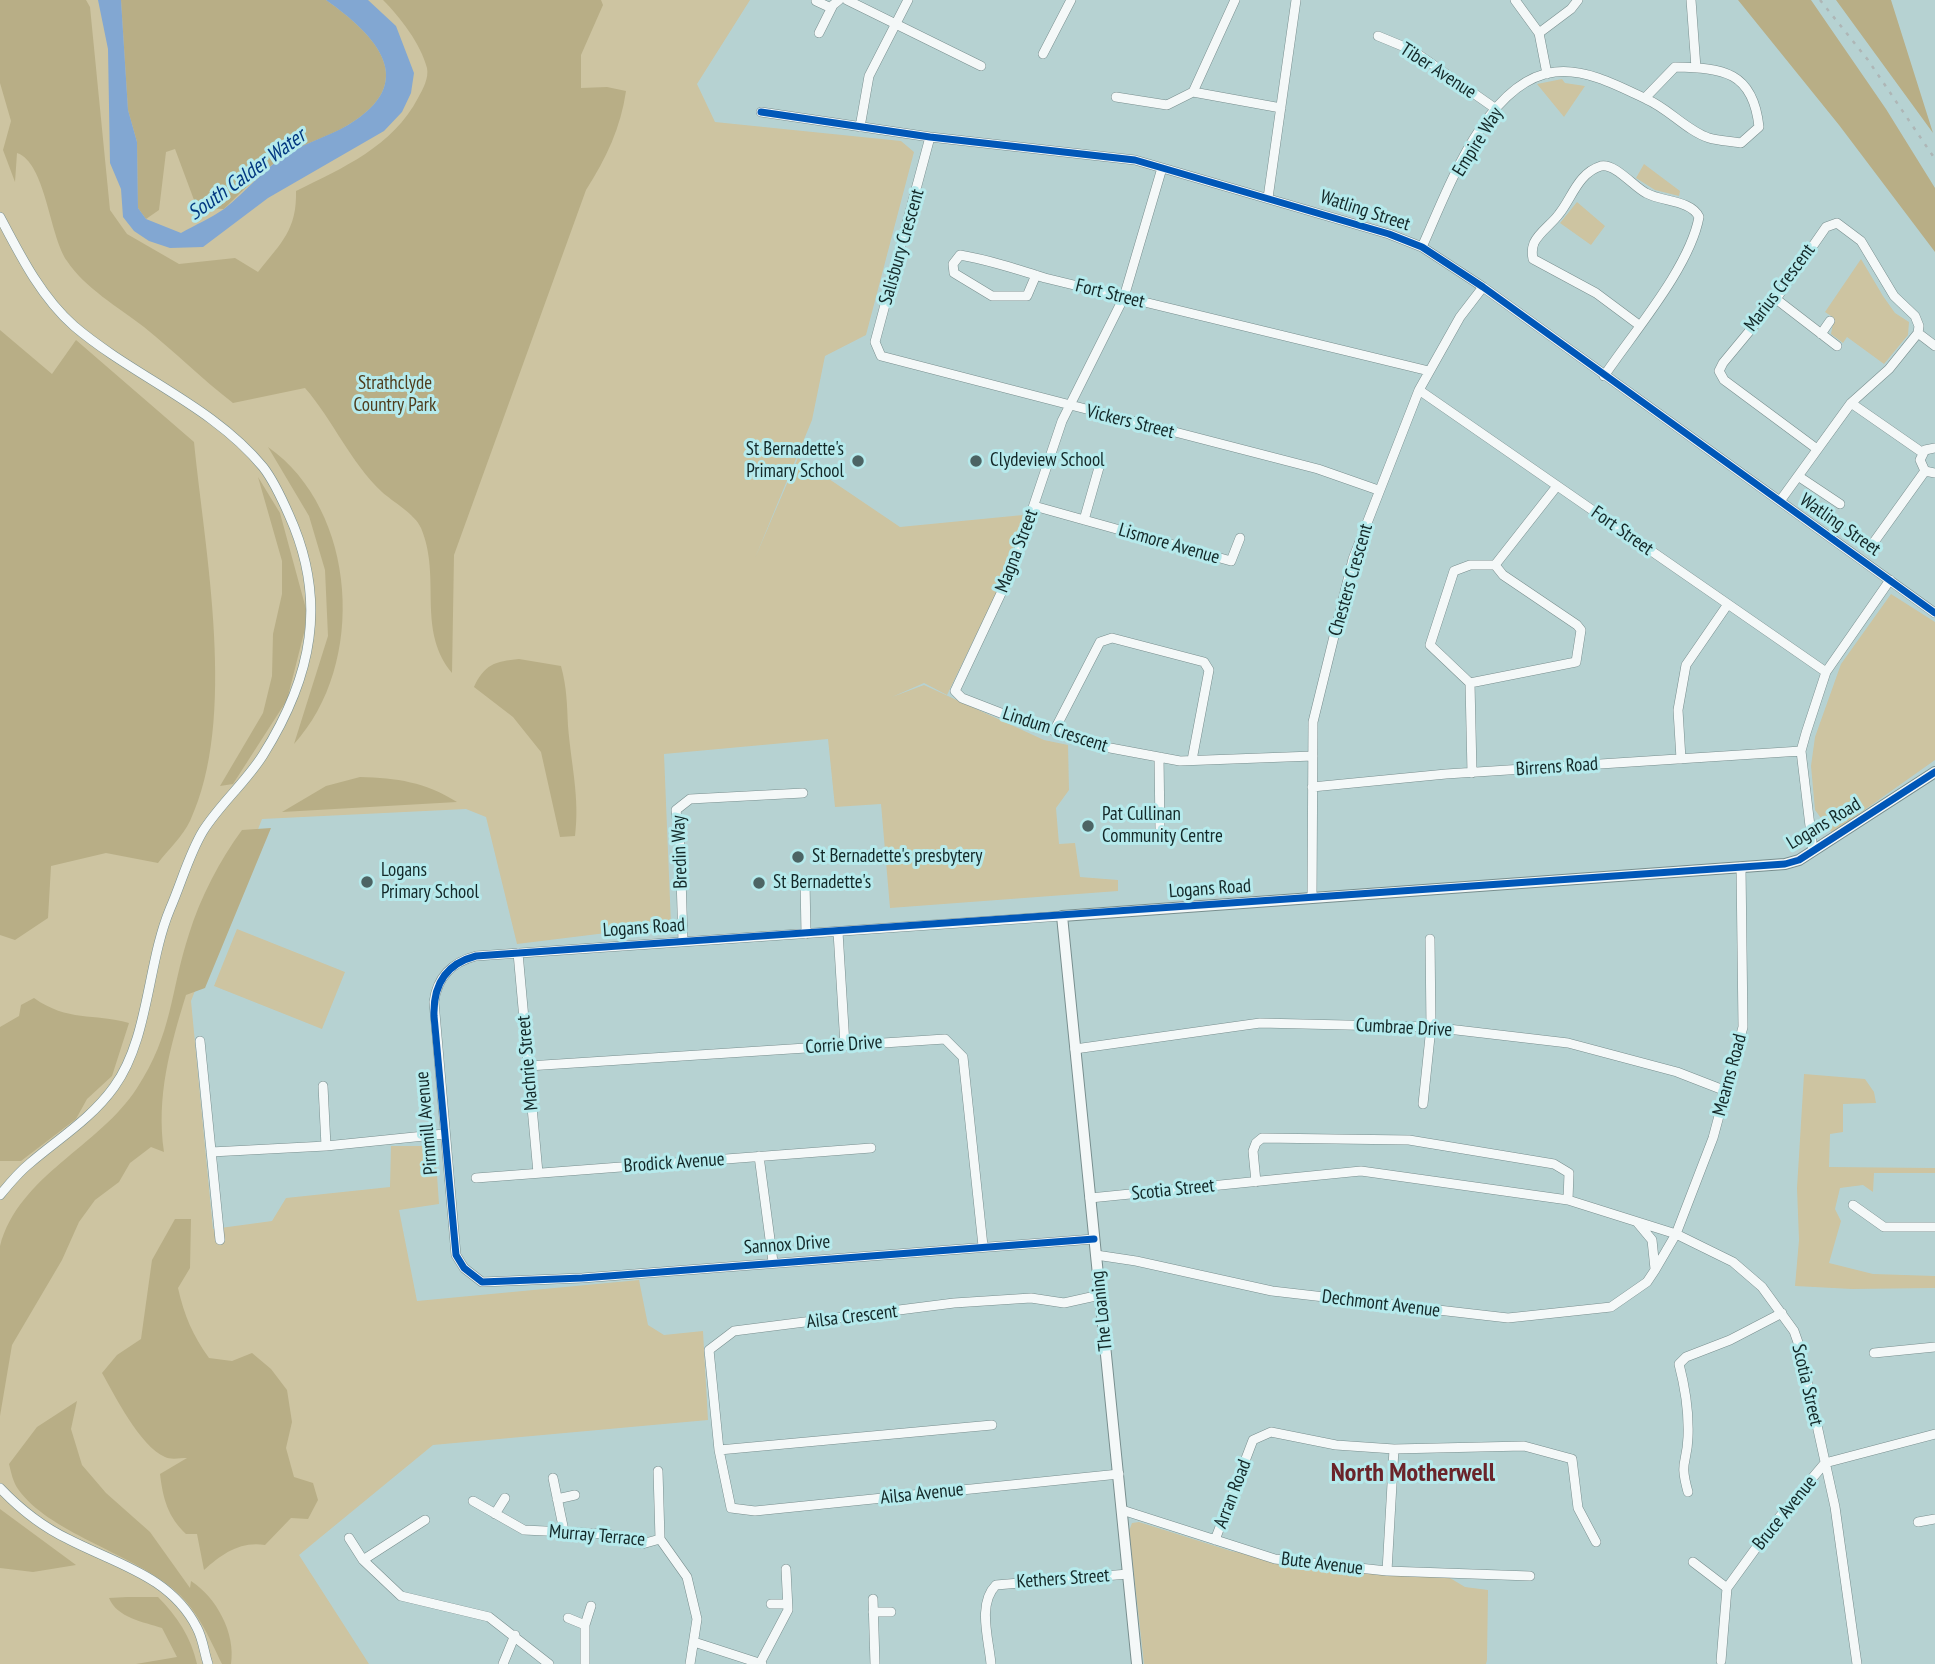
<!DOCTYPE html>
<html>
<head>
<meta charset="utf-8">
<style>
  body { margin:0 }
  canvas { display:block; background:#b6d2d2 }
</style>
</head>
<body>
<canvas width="1935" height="1664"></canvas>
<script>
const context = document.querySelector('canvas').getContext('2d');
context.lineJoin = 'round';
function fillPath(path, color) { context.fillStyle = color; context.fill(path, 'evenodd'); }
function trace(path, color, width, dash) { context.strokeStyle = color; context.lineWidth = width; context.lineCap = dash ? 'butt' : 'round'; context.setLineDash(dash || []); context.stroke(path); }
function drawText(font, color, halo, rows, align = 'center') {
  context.font = font + ' "PT Sans Narrow",sans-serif'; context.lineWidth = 6; context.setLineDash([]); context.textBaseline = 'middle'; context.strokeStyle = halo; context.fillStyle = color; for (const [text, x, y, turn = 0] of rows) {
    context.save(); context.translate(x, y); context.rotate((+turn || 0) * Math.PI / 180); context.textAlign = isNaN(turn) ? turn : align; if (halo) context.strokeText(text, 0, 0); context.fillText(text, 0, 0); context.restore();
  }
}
fillPath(new Path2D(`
  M0 0H750L697 84 715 122 901 141 914 152 866 335 825 356 812 420 755 558 798 458 900 527 1023 515 1008 569 947 695 924 683 892 697 924 685 1044 740 1068 745 1069 790 1056 808 1059 844 1075 843 1080 877 1118 880V891L890 908 881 804 835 807 828 739 664 754 671 925 517 944 486 817 466 809 262 819 191 1001 213 1229 272 1221 286 1198 390 1187 391 1146H435L439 1204 399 1210 417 1301 639 1280 648 1325 664 1335 703 1331 708 1420 433 1445 299 1555 369 1664H0Z
  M1562 79 1565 83 1585 86 1564 117 1537 84Z
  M1644 164 1680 191 1679 196 1655 190 1636 178Z
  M1577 202 1605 226 1591 245 1560 223Z
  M1861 259 1883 296 1895 313 1909 322 1908 335 1884 364 1847 337 1843 343 1831 334 1834 318 1825 312Z
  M1891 594 1935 622V760L1832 833 1815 810 1811 766 1815 737 1841 664Z
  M237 929 345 972 322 1029 214 986Z
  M1804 1074 1865 1079 1874 1092 1876 1103 1843 1104V1132L1830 1134 1829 1167 1935 1168V1173H1874L1873 1192 1863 1185 1840 1188 1835 1209 1841 1221 1829 1263 1873 1274 1935 1276V1288L1852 1289 1795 1286 1799 1240 1797 1188Z
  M1139 1522 1231 1551 1297 1564 1445 1575 1465 1587 1488 1590 1487 1660 1486 1664H1144L1129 1531 1132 1523Z`), '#cdc4a1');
fillPath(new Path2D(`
  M0 0H86L90 7 110 210 127 234 179 264 235 258 258 272C281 243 297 230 296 191 343 168 393 146 418 98 423 89 429 78 427 68 421 44 400 17 383 0H601L603 5 581 55V88L607 87 626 91C621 127 606 159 586 190L454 555 452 673C416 629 442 578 421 528 415 514 393 502 382 492 350 462 333 420 305 388L233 403C202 379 174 351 144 327 118 307 85 288 67 261 49 235 46 163 17 153L15 182 3 150 11 121 0 83Z
  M121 0H326C377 36 420 82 348 125 330 136 308 142 289 153 266 167 243 190 224 209L197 208 175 149 166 152 159 210 146 219 138 208 137 142 128 110Z
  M1738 0H1811L1886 109 1935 188V252L1839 125Z
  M1836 0H1891L1933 133Z
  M0 330 52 374 76 340 194 442C205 553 238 719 190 821 183 836 168 850 158 863L106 853 51 866 48 918 15 940 0 935Z
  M268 447C358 510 367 665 294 744L328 636 325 570 309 516Z
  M258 477 280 513 306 609 305 629 287 700 233 784 220 786 263 713 272 676 273 634 282 594V561Z
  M519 659 561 666C567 688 567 705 568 726 571 764 580 798 575 836L560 837 541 752 513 717 474 687C484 665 495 661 519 659Z
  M360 777C397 778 425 782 457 802L282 812 326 786Z
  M271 828 205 988 186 995C170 1047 156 1097 164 1152L151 1147 130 1163 119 1182 95 1200 79 1222 62 1260 12 1345 0 1416V1246C19 1175 99 1147 137 1088 173 1033 170 992 189 934 200 898 220 860 242 830Z
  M34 998C68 1022 93 1013 129 1023L112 1076 87 1099 76 1119 21 1161H0V1027L19 1016 21 1005Z
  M175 1219H191L190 1268 178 1288C184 1315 193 1336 209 1358L232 1361 252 1353 271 1369 287 1390 292 1422 286 1448 294 1477 313 1483 318 1500 308 1519 291 1518 265 1545C240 1541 222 1554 204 1570L197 1534H186C168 1517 163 1499 160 1474L187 1458C181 1458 170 1460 165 1457 140 1446 115 1396 102 1373L117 1355 141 1339 152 1260Z
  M77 1401 71 1429 82 1465 106 1493 150 1532 190 1588 191 1581C216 1597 236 1633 231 1664H222C209 1637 196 1607 172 1588 130 1553 48 1532 18 1489 13 1482 11 1472 9 1464L37 1427Z
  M0 1509 76 1565 33 1572 0 1568Z
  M127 1597H158C177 1616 191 1637 197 1664H136L177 1657 162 1628C144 1622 117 1618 109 1598Z`), '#b8ae86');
fillPath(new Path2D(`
  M98 0H121L128 110 137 142 138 208 146 219 181 233C195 225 211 218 224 209 246 192 265 167 289 153 308 142 329 136 348 125 420 82 377 36 326 0H368L396 26 414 73 411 93 402 112 384 131 268 198 203 247 170 248 149 241 134 231 123 217 121 189 110 163 108 49Z`), '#82a7d2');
const minor = new Path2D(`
  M847 0 981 66
  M1515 0 1539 33 1547 74
  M1691 0 1696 68
  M816 1 831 8
  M819 33 833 5 839 0
  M1539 33 1571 9 1578 0
  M1378 36 1412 50 1496 109
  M1043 54 1071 0
  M1193 92 1281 108
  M1116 97 1167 105 1193 92 1235 0
  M761 112 930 137 1135 160 1389 234 1422 247 1483 287 1935 613
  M860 127 869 76 908 0
  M930 137 875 342 881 356 1318 469 1378 490
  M1162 168 1124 297 1062 421 1012 570 955 691 962 698 1011 717 1105 747 1180 761 1313 756
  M1268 198 1296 0
  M0 217C20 255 41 297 74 326 134 377 213 406 263 467 274 481 282 499 289 515 328 601 312 677 263 755 246 782 220 804 203 831 189 854 181 884 170 909 147 964 149 1039 114 1087 91 1119 58 1139 29 1164 18 1173 9 1184 0 1195
  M1422 247C1447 192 1486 80 1555 72 1585 68 1619 86 1646 99 1668 108 1687 131 1709 138 1719 141 1731 141 1741 143L1759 127C1753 71 1723 68 1675 67L1645 98
  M1036 275 1027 296H992L954 273 953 264 960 255C989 260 1017 269 1045 278L1429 371
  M1776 299 1837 346
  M1918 333 1935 346
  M1821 334 1830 321
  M1604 376C1633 333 1690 267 1699 217 1691 200 1662 202 1646 193 1634 187 1615 163 1601 166 1578 173 1572 198 1559 214 1552 224 1539 232 1534 243 1532 248 1532 254 1533 259L1596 293 1639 325
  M1419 390 1826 672
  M1851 403 1923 453
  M1935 448 1925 450 1920 460 1925 471 1935 473
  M1798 476 1840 504
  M1780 501 1851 403 1889 369 1918 333 1919 326 1915 316 1894 296 1861 241 1837 223 1826 227 1776 299 1723 363 1719 371 1724 380 1817 449
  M1034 506 1231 561 1240 538
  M1084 520 1100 464
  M1874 542 1925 471
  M1470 683 1576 662 1581 630 1577 625 1503 575 1495 565
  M1054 731 1100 642 1112 638 1204 662 1209 670 1192 760
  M1159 757 1160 829
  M1681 759 1678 710 1686 665 1728 604
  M1472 773 1470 683 1430 645 1454 571 1470 565H1495L1557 486
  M1312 787 1446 774 1801 751
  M1813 851 1801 751 1806 733 1826 672 1890 580
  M805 880 806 934
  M1312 898 1313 722 1353 559 1419 390 1460 317 1483 287
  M1062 916 476 956C452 962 437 978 434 1002L456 1255 464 1268 482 1282 582 1278 1094 1239
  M838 932 845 1045
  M683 941 680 846 676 810 690 799 803 793
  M518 953 538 1173
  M200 1041 220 1240
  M1075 1049 1260 1023 1431 1027 1568 1043 1677 1072 1726 1091
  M528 1066 945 1039 963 1057 983 1246
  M323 1086 326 1146
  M1423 1104 1431 1027 1430 939
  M211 1152 326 1146 444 1134
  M759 1156 773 1262
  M476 1178 871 1148
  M1256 1182 1253 1151 1256 1143 1262 1138 1409 1140 1554 1164 1569 1173 1568 1200
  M1090 1198 1361 1171 1568 1200 1676 1234 1733 1262 1762 1287 1794 1331 1800 1348 1835 1507 1857 1664
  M1853 1205 1884 1227H1935
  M1637 1222 1652 1240 1655 1269
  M1096 1255 1136 1261 1272 1291 1508 1318 1611 1307 1647 1282 1655 1270 1676 1234 1713 1138 1743 1027 1741 867
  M1100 1295 1064 1303 1031 1298 954 1303 734 1331 709 1350 719 1450 731 1508 755 1511 1119 1474
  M1874 1353 1935 1347
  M719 1450 992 1425
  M658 1471 660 1539 687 1577 697 1619 690 1664
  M553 1478 564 1531
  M0 1488C20 1509 41 1526 68 1539 116 1564 171 1576 197 1628 203 1639 204 1652 208 1664
  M1688 1492C1679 1460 1687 1465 1688 1437 1689 1413 1685 1387 1679 1364L1686 1357 1730 1340 1782 1313
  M557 1499 575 1495
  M473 1501 524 1530 608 1534 642 1544 660 1539
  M1122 1510 1275 1559 1387 1571 1530 1576
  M495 1514 505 1498
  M1918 1522 1935 1519
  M349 1538 363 1560 401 1596 489 1617 549 1664
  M1215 1540 1253 1440 1271 1432 1336 1445 1394 1449 1524 1446 1572 1459 1578 1508 1596 1542
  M363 1560 425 1520
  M1693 1562 1727 1588
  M1387 1571 1394 1449
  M873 1599 875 1664
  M771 1604H787
  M873 1612H891
  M568 1618 585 1625
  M694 1642 762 1664
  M1721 1661 1727 1588 1772 1526 1825 1463 1935 1434
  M760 1663 788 1610 786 1569
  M503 1664 515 1635
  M585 1664V1625L591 1606
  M991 1664C989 1640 977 1604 996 1585L1128 1574`);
const tertiary = new Path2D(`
  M1137 1664 1062 916 1785 864 1799 860 1935 772`);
trace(minor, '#788e8e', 10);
trace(tertiary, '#788e8e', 12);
trace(minor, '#f4f8f8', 9);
trace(tertiary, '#f4f8f8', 10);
trace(new Path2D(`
  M1820 0 1868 60 1935 159`), '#aeb6b6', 2.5, [3.5, 7]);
trace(new Path2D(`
  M761 112 930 137 1135 160 1389 234 1422 247 1483 287 1935 613
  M1094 1239 582 1278 482 1282 464 1268 456 1255 434 1016C433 986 445 964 476 956L1785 864 1799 860 1935 772`), '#0057b8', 7);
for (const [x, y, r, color] of [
  [858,461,7,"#4c6464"],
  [976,461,7,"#4c6464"],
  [1088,826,7,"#4c6464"],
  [798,857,7,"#4c6464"],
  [367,882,7,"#4c6464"],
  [759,883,7,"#4c6464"]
]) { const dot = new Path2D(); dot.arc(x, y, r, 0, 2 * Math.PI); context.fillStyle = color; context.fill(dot); trace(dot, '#b6eaec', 2.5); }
drawText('19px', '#132828', '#b6eaec', [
  ["Tiber Avenue",1438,71,33],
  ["Empire Way",1478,142,-58],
  ["Watling Street",1365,211,18],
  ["Salisbury Crescent",902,247,-74],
  ["Marius Crescent",1780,288,-53],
  ["Fort Street",1110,294,14],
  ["Vickers Street",1130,422,14],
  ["Watling Street",1840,525,35],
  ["Fort Street",1622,531,35],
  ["Lismore Avenue",1169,544,16],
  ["Magna Street",1017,551,-69],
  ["Chesters Crescent",1351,580,-74],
  ["Lindum Crescent",1055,730,18],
  ["Birrens Road",1557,767,-4],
  ["Logans Road",1824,824,-31],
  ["Bredin Way",680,852,-92],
  ["Logans Road",1210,889,-4],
  ["Logans Road",644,928,-4],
  ["Cumbrae Drive",1404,1028,3],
  ["Corrie Drive",844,1045,-4],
  ["Machrie Street",528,1063,-95],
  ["Mearns Road",1730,1075,-75],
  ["Pirnmill Avenue",427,1123,-95],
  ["Brodick Avenue",674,1163,-4],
  ["Scotia Street",1173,1190,-6],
  ["Sannox Drive",787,1245,-4],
  ["Dechmont Avenue",1381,1304,7],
  ["The Loaning",1102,1311,-96],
  ["Ailsa Crescent",852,1317,-7],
  ["Scotia Street",1807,1385,77],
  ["Ailsa Avenue",922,1494,-6],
  ["Arran Road",1233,1494,-69],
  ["Bruce Avenue",1785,1513,-51],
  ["Murray Terrace",597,1536,5],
  ["Bute Avenue",1322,1564,7],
  ["Kethers Street",1063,1579,-4]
]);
drawText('19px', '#4f3c1c', '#b6eaec', [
  ["Strathclyde",395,384],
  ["Country Park",395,406]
]);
drawText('19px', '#132828', '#b6eaec', [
  ["St Bernadette's",844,450,"right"],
  ["Primary School",844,472,"right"],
  ["Clydeview School",990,461],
  ["Pat Cullinan",1102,815],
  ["Community Centre",1102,837],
  ["St Bernadette's presbytery",812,857],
  ["Logans",381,871],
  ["Primary School",381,893],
  ["St Bernadette's",773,883]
], 'left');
drawText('italic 21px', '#023780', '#b6eaec', [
  ["South Calder Water",247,175,-36]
]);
drawText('bold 26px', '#6a242a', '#b6eaec', [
  ["North Motherwell",1413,1474]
]);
</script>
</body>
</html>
